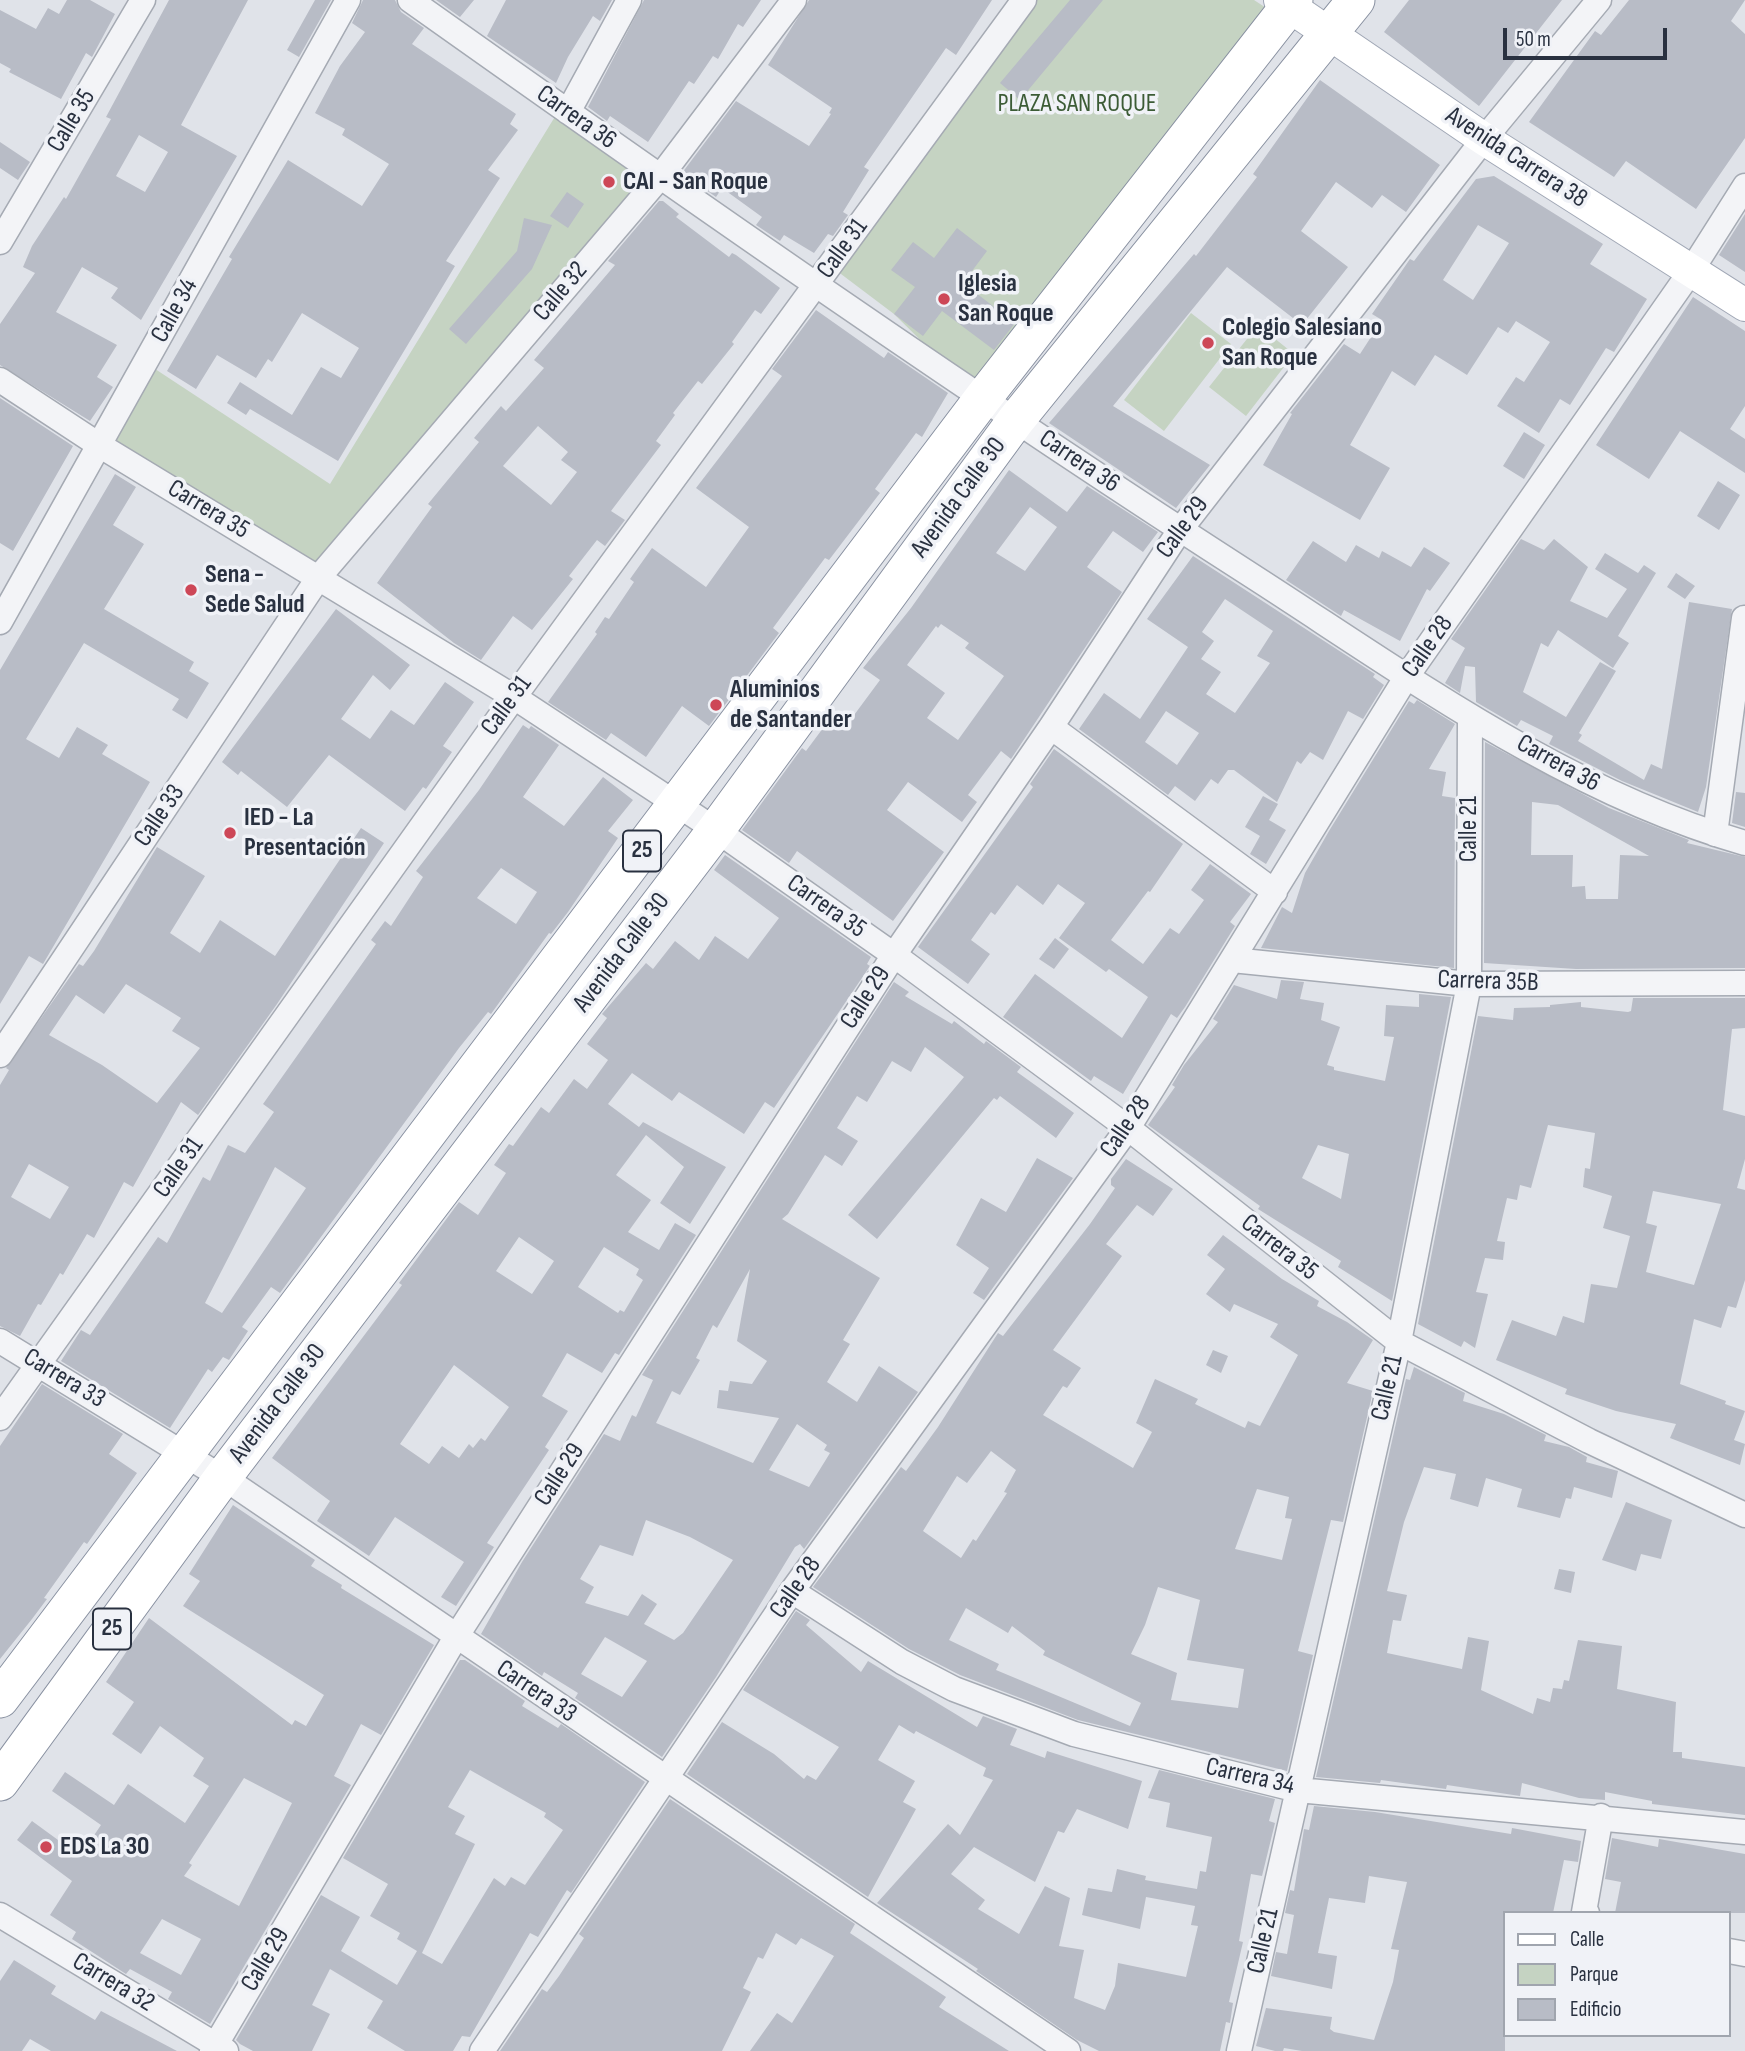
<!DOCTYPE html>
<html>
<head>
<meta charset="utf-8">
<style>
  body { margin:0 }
  #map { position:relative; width:1745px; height:2051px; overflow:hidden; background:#e0e3e9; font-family:"Sofia Sans Condensed",sans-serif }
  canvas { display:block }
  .legend { position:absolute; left:1503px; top:1911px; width:228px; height:126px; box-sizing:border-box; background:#f0f2f7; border:2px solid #a0a5ae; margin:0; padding:9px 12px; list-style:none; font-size:21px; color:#293140 }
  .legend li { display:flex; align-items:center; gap:14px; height:35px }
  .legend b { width:35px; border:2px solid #a0a5ae }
  .scale { position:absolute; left:1503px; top:28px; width:164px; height:32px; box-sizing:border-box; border:4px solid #293140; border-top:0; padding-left:9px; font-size:21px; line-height:24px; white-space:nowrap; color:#293140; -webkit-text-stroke:5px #f0f2f7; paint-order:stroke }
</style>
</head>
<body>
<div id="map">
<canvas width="1745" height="2051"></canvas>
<ul class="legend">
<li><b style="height:9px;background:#fff"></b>Calle</li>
<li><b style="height:19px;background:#c5d3c2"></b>Parque</li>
<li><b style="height:19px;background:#b8bcc6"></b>Edificio</li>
</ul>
<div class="scale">50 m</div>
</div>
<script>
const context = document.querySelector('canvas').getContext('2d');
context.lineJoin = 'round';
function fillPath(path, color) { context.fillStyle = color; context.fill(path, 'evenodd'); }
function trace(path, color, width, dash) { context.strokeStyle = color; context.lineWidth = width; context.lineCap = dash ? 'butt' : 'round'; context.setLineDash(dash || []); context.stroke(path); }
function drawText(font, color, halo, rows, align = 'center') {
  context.font = font + ' "Sofia Sans Condensed",sans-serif'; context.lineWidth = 7; context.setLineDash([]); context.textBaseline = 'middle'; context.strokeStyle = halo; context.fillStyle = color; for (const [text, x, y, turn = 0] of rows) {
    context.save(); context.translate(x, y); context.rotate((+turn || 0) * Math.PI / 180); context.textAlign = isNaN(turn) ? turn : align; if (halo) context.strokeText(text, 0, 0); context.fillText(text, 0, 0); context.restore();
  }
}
fillPath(new Path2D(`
  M1026 0H1254L1280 17 971 390 894 314 837 271Z
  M556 115 645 180 319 577 99 445 146 363 330 484Z
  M1191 313 1231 344 1164 431 1124 400Z
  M1258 325 1294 354 1246 416 1209 387Z`), '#c5d3c2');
fillPath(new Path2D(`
  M67 0H90L115 14 92 57 86 53 61 99 9 72 11 69 0 63V10L36 29 48 8 59 14Z
  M169 0H248L181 125 237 156 141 320 111 298 118 288 82 267 56 312 117 345 97 377 113 387 90 421 0 365V324L35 273 23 267 32 246 64 197 66 199 111 119 106 117ZM139 135 168 152 145 192 116 176Z
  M315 0H331L299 57 287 50Z
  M363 0H395L401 12 424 28 412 44 516 114 510 124 518 130 488 170 500 178 446 261 455 266 338 461 250 409 246 415 227 403 240 382 292 415 321 367 341 378 359 348 302 313 272 362 268 359 256 378 217 355 196 389 167 371 232 259 229 257 288 160 362 206 389 164 342 135 345 129 315 113 340 66 365 32 352 23Z
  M436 0H474L460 17Z
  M506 0H612L600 21 593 16 568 57 556 83 487 36Z
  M644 0H761L743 27 738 24 718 59 713 56 694 84 689 81 648 142 610 116 607 121 588 107Z
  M809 0H992L956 55 946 48 864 167 869 170 843 212 848 215 833 236 828 234 814 253 784 235 780 241 756 225 762 217 722 188 716 197 682 173 736 101 809 146 831 114 829 113 832 108 768 65Z
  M1070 0H1103L1020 100 1000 83Z
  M1409 0H1562L1479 106 1384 32Z
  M1629 0H1745L1731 21 1745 34V138L1696 209 1626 161 1614 177 1529 122 1595 31 1601 35Z
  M1320 80 1440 165 1406 212 1382 195 1372 208 1336 182 1301 231 1348 267 1302 325 1227 267 1113 406 1210 465 1176 508 1049 423 1194 254 1196 256 1257 177 1253 174Z
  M0 142 30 162 18 180 0 168Z
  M1494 176 1603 244 1590 264 1647 299 1614 352 1606 348 1570 405 1560 399 1539 433 1497 406 1516 377 1524 382 1550 342 1516 321 1508 333 1498 327 1467 375 1435 355 1415 386 1392 371 1350 445 1390 468 1360 520 1263 465 1292 414 1290 413 1344 344 1360 354 1382 320 1372 314 1410 259 1414 261 1476 179ZM1478 225 1509 243 1473 300 1443 280Z
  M567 192 584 204 568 228 550 216Z
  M659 201H663L679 214 676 217 729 257 732 253 736 255 780 288 761 314 755 310 732 342 734 344 702 384 698 381 673 413 675 415 656 441 661 445 611 511 625 520 605 546 597 540 569 576 573 579 532 630 513 616 481 660 454 643 377 583 432 507 428 504 479 442 474 438 501 406 506 411 544 368 534 360 615 265 608 261ZM538 426 568 452 561 460 577 472 551 505 503 466Z
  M1745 214V272L1719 255Z
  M524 218 552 225 532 269 466 344 449 329 517 251Z
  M957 228 987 251 963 283 1015 323 994 350 942 311 923 336 894 314 915 287 891 270 913 242 934 258Z
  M1693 297 1745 331V406L1730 429 1745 439V473L1680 431 1649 479 1596 445Z
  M816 310 884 358 888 352 948 393 922 437 916 433 875 489 880 493 829 560 825 558 773 628 779 633 709 726 682 706 646 757 611 733 606 740 548 702 597 634 595 632 605 617 609 619 634 582 630 579 652 548 706 587 749 527 696 488 782 376 772 369Z
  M0 398 73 446 13 551 0 543Z
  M1524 432 1545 445 1524 479 1503 466Z
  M1009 470 1067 512 1087 486 1158 532 1143 552 1113 531 1087 567 1122 592 1011 759 1001 751 968 795 977 802 962 822 908 782 887 810 944 852 893 921 797 851 789 863 742 830 802 748 806 751 829 720 843 730 880 680 863 668 911 608ZM1030 507 1057 527 1025 571 996 553ZM941 624 969 643 965 648 1004 676 958 740 927 718 945 693 907 665 936 626 938 628Z
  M115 474 136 487 113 525 144 544 104 609 194 662 189 671 209 683 187 719 172 710 179 699 84 643 26 739 59 758 77 727 108 745 102 754 150 782 43 964 29 956 0 1004V670Z
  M1718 481 1740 495 1719 530 1697 516Z
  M1521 539 1544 550 1554 539 1588 567 1570 601 1607 618 1627 589 1595 569 1605 553 1638 573 1644 565 1656 573 1618 636 1629 643 1613 668 1558 630 1548 647 1541 643 1523 692 1566 717 1600 662 1616 671 1579 733 1582 735 1578 741 1644 780 1651 764 1662 769 1689 602 1732 609 1706 787 1698 812 1622 781 1549 744 1553 736 1521 720 1517 726 1476 702 1475 667 1465 666 1460 693 1445 683 1465 648 1451 639Z
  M1313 541 1346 562 1356 545 1379 558 1382 551 1411 567 1424 547 1450 563 1430 591 1427 589 1400 641 1344 610 1341 616 1286 580Z
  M1193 556 1375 674 1373 677 1384 685 1363 719 1348 711 1323 760 1310 752 1301 764 1297 761 1277 802 1234 770H1228L1218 784 1211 779 1195 801 1175 786 1168 795 1079 729 1104 693 1140 719 1188 647 1147 619ZM1225 599 1273 631 1257 656 1270 663 1235 713 1206 694 1221 672 1201 659 1214 641 1202 632ZM1166 711 1199 733 1177 765 1145 742Z
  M1676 573 1695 586 1685 599 1667 587Z
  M336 609 410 665 390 690 373 675 341 719 370 739 391 710 414 725 445 682 474 702 443 746 452 752 426 789 423 787 405 811 329 755 287 807 241 771 238 775 222 762Z
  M1417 700 1455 724 1429 769 1446 772 1442 796 1455 798 1454 968 1261 948 1282 907 1292 913 1305 873 1329 831 1409 701 1414 704Z
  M523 725 529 729 531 726 559 745 523 797 564 826 603 777 633 800 608 831 618 838 568 912 551 934 549 933 491 1014 488 1012 459 1048 280 1293 271 1287 242 1327 248 1331 229 1360 223 1357 212 1372 208 1369 170 1428 61 1361 81 1330 90 1335 158 1237 167 1243 203 1177 210 1181 228 1145 245 1153 274 1112 263 1104 376 944 371 940 385 921 391 926 423 877 416 871 479 790ZM501 868 537 892 516 924 477 898ZM275 1167 306 1188 222 1313 205 1303Z
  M1485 742 1609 808 1689 840 1687 843 1745 857V968L1576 969 1484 963ZM1532 802 1558 805 1649 856 1620 855 1618 899H1586L1585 886 1572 887 1573 855H1531Z
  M1054 749 1183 844 1150 892 1148 891 1111 940 1143 964 1170 928 1179 934 1204 900 1191 890 1210 864 1251 894 1230 922 1235 926 1185 1007 1177 1018 1171 1014 1123 1094 1094 1076 1091 1081 1003 1017 1035 974 1122 1038 1148 997 1109 969 1106 972 1059 938 1085 903 1058 884 1043 905 1017 885 995 915 991 912 971 940 990 954 968 984 918 947 1033 787 1030 784Z
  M1736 792 1745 793V827L1732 823Z
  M1263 796 1278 804 1269 820 1286 830 1266 864 1250 854 1260 836 1245 827Z
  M361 828 384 843 277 1004 198 1115 181 1102 133 1187 124 1182 94 1238 87 1234 63 1275 60 1273 41 1305 38 1304 20 1336 0 1326V1085L9 1070 6 1068 79 964 83 966 94 951 157 847 205 876 170 933 200 953 220 920 275 956ZM126 984 181 1018 172 1031 200 1048 157 1103 102 1065 49 1035 76 995 104 1014ZM29 1164 69 1187 50 1219 11 1197Z
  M725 855 871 957 867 964 870 966 774 1108 765 1102 744 1134 679 1092 672 1101 632 1073 608 1104 639 1127 643 1122 726 1167 690 1224 660 1203 684 1167 646 1135 616 1175 651 1200 628 1232 659 1250 675 1223 696 1235 619 1355 615 1353 602 1373 567 1353 542 1396 568 1411 545 1447 549 1450 487 1543 494 1547 456 1606 441 1597 464 1562 395 1517 369 1556 317 1521 330 1501 272 1458 402 1285 399 1283 459 1202 478 1215 506 1173 494 1165 509 1144 513 1146 541 1107 549 1113 574 1079 587 1089 608 1060 587 1044 607 1018 602 1014 646 963 653 969 675 941 699 960 715 936 748 959 779 918 714 870ZM519 1237 554 1261 532 1294 496 1271ZM604 1247 639 1269 636 1275 643 1280 624 1312 620 1310 618 1313 578 1287ZM454 1365 509 1407 485 1441 481 1438 473 1448 469 1444 459 1458 442 1446 429 1464 400 1444Z
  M1055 938 1069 949 1054 969 1039 959Z
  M1281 980 1304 982 1300 999 1324 1003 1321 1020 1340 1027 1327 1065 1334 1067V1070L1385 1081 1394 1037 1384 1036 1386 1005 1419 1007V994L1451 997 1392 1301 1338 1267 1341 1261 1258 1209 1260 1206 1148 1125 1175 1087 1172 1085 1184 1065 1218 1022 1213 1019 1234 985 1277 999ZM1318 1145 1349 1154 1341 1199 1302 1178Z
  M894 982 909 992 905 996 952 1024 954 1021 984 1044 986 1041 1021 1067 1017 1072 1074 1113 1056 1138 1000 1096 997 1100 994 1098 877 1239 848 1215 964 1077 925 1047 911 1072 892 1061 867 1102 857 1096 837 1128 858 1141 842 1166 825 1155 788 1214 782 1219 880 1278 843 1340 850 1344 827 1382 857 1402 879 1366 918 1392 804 1549 800 1544 795 1547 716 1677 662 1757 575 1698 578 1693 544 1672 542 1676 481 1634 522 1562 604 1434 620 1441 632 1415 636 1417 653 1380 642 1375ZM750 1269 737 1341 767 1361 752 1384 730 1381 728 1391 719 1390 717 1408 779 1418 753 1463 656 1423 672 1391 680 1395 700 1360 696 1358 713 1325 717 1328ZM797 1424 827 1445 824 1450 830 1453 809 1487 769 1470ZM646 1520 690 1537 733 1560 683 1633 674 1640 644 1624 657 1604 642 1594 628 1616 585 1603 594 1587 580 1579 600 1545 633 1556ZM605 1637 647 1661 622 1697 581 1674Z
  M1633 998H1745V1028L1732 1029 1723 1110 1745 1116V1159L1737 1188 1745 1190V1280L1736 1308 1728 1306 1721 1328 1694 1319 1680 1384 1726 1401 1725 1404 1745 1411 1734 1440 1745 1444 1740 1465 1670 1438 1676 1424 1616 1411 1565 1394 1567 1389 1496 1360 1512 1320 1556 1336 1563 1316 1584 1323 1591 1284 1617 1288 1630 1236 1603 1228 1612 1196 1583 1187 1585 1168 1590 1169 1595 1133 1548 1125 1531 1188 1520 1185 1517 1200 1507 1198 1497 1241 1505 1242 1503 1260 1485 1258 1476 1292 1488 1294 1475 1348 1464 1341 1461 1347 1418 1324 1478 1016 1513 1020 1514 1008 1550 1007V1005L1581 1002V1007L1628 1012 1631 1011ZM1653 1191 1721 1204 1694 1285 1646 1272 1657 1226 1646 1223Z
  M1037 1158 1073 1178 984 1300 973 1293 989 1268 956 1245 981 1198 1006 1212Z
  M1126 1159 1173 1189 1153 1216 1137 1205 1106 1244 1122 1256 1053 1350 1081 1368 1067 1388 1063 1386 1043 1415 1133 1468 1152 1432 1136 1423 1155 1379 1198 1399 1195 1404 1245 1428 1248 1421 1260 1426 1298 1355 1270 1337 1278 1324 1234 1304 1230 1312 1206 1294 1225 1269 1207 1255 1223 1235 1282 1279 1319 1301 1317 1306 1347 1322 1373 1340 1347 1383 1373 1391 1343 1522 1331 1520 1298 1651 1313 1655 1287 1771 1078 1720 960 1675 909 1649 813 1587 901 1467 906 1471 938 1427 998 1333 1003 1336 1090 1224 1115 1188 1111 1185V1179ZM991 1451 1016 1470 1004 1492 1007 1493 976 1541 973 1539 961 1558 923 1531 957 1476 967 1483ZM1257 1489 1289 1497 1285 1518 1292 1519 1282 1560 1235 1549ZM1158 1587 1200 1600 1187 1660 1244 1669 1238 1708 1171 1700 1177 1673 1131 1654 1145 1625ZM966 1608 1008 1633 1012 1626 1045 1651 1043 1655 1141 1703 1130 1726 996 1670 999 1664 949 1640Z
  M1213 1350 1228 1356 1221 1373 1206 1365Z
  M1414 1367 1465 1393 1463 1401 1504 1414 1546 1435 1544 1441 1569 1447 1587 1457 1586 1462 1618 1471 1612 1498 1574 1487 1571 1499 1566 1498 1560 1518 1517 1507 1522 1489 1486 1478 1478 1507 1450 1499 1456 1474 1424 1467 1404 1522 1387 1591 1407 1595 1401 1621 1393 1620 1387 1653 1462 1669 1468 1637 1489 1641 1481 1690 1533 1714 1537 1698 1550 1702 1553 1688 1562 1689 1564 1680 1569 1681 1578 1640 1622 1646 1617 1689 1676 1702 1673 1752H1682V1758L1745 1767V1815L1652 1804V1801L1605 1792V1800L1579 1798 1522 1783 1520 1796 1447 1785 1446 1789 1381 1780 1380 1783 1316 1777 1406 1379 1410 1380Z
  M42 1384 123 1434 109 1454 137 1473 87 1544 84 1542 44 1598 47 1599 32 1619 0 1659V1446Z
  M1626 1502 1672 1520 1661 1559 1641 1554 1636 1571 1602 1560Z
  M233 1505 315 1560 311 1566 342 1585 341 1588 434 1645 381 1735 361 1724 334 1776 351 1785 210 2024 168 1999 172 1992 130 1969 126 1974 72 1939 76 1932 50 1915 72 1881 17 1840 32 1821 80 1856 101 1825 52 1791 65 1772 114 1805 128 1784 185 1823 209 1786 193 1776 204 1758 160 1726 141 1754 112 1734 134 1702 106 1682 149 1618 292 1725 295 1720 306 1726 324 1695 183 1606 200 1581 189 1574ZM244 1778 292 1803 239 1906 184 1876 192 1865 189 1863ZM162 1919 201 1939 181 1975 140 1953Z
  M1559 1569 1575 1572 1571 1593 1554 1589Z
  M796 1611 810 1620 806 1625 861 1672 868 1661 977 1727 983 1716 1017 1729 1010 1745 1045 1758 1047 1751 1142 1781 1128 1829 1077 1809 1064 1833 1058 1831 1035 1882 974 1847 951 1874 985 1900 978 1909 1019 1934 1045 1886 1070 1898 1059 1946 1084 1950 1074 1998 1105 2010 1115 1986 1118 1963 1186 1977 1198 1926 1191 1925 1195 1906 1146 1897 1140 1929 1082 1915 1088 1888 1112 1892 1117 1869 1146 1876 1145 1880 1197 1889 1200 1871 1206 1872 1212 1837 1166 1827 1170 1803 1148 1798 1159 1770 1275 1799 1269 1821 1275 1823 1262 1876 1251 1874 1239 1941 1243 1942 1229 2002 1233 2003 1230 2023 1226 2022 1220 2051H1099L1077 2040 976 1971 978 1969 877 1903 948 1824 960 1835 993 1780 983 1776 986 1768 916 1731 914 1734 899 1725 878 1760 915 1781 903 1802 916 1809 868 1897 687 1774 722 1722 774 1754 804 1779 807 1775 816 1780 839 1747 743 1690Z
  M460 1660H465L525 1701 522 1706 558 1728 561 1724 645 1782 571 1893 567 1890 538 1937 530 1933 470 2037 462 2036 453 2051H405L367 2028 383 2001 330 1969 312 2005 330 2014 312 2051H253L240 2044 236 2040 321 1895 360 1917 341 1951 397 1985 417 1951 397 1939 400 1933 370 1916 388 1884 343 1858ZM470 1770 546 1813 544 1817 563 1830 525 1885 511 1877 505 1886 494 1878 442 1964 422 1953 475 1844 455 1834 465 1816 448 1807Z
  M670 1799 855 1924 850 1933 946 1997 939 2007 1009 2051H750L777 2013 792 2023 834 1956 801 1938 796 1945 776 1933 763 1959 758 1957 743 1988 751 1992 722 2051H500L542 1989 547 1992 559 1976 584 1938 579 1934Z
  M1314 1806 1375 1812 1511 1834 1512 1828 1581 1841 1578 1862 1564 1860 1553 1913H1505V2051H1302L1284 2048 1283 2051H1275L1256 2046 1266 2008 1332 2017 1330 2029 1334 2032 1374 2040 1393 1982 1399 1950 1391 1949 1407 1882 1369 1876 1365 1903 1329 1898 1318 1953 1337 1956 1332 1989 1271 1976 1276 1952 1287 1954 1294 1915 1285 1913 1290 1890 1294 1891 1304 1829 1309 1830Z
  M1612 1838 1658 1847 1659 1839 1745 1854V1913H1615L1621 1882 1605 1879Z
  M14 1960 56 1986 51 1994 95 2020 101 2011 177 2051H51L30 2039 22 2051H0V1981Z`), '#b8bcc6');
const minor = new Path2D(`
  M410 0C689 198 969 394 1257 579 1412 679 1567 792 1745 843
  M568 112 629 0
  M0 242 143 0
  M0 380 99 445 514 697 716 830 894 955 1128 1128 1399 1342 1589 1441 1745 1515
  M0 622 348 0
  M1051 727 1275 892
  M1715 834 1744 618
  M1232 960 1469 984 1745 983
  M0 1055 319 577 660 177 794 0
  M0 1341 236 1486 1068 2051
  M0 1418 514 697 1024 0
  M792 1591 902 1662 954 1689 1074 1734 1298 1790 1745 1832
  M1587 1913 1584 1912 1601 1816
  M0 1915 226 2051
  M1729 1951 1745 1954
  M212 2051 456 1637 894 955 1051 727 1180 530 1484 139 1599 0
  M482 2051 792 1591 1128 1128 1407 676 1691 271 1745 186
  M1239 2051 1399 1342 1469 984 1470 716`);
const major = new Path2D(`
  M1280 0 1484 139 1745 305`);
const highway = new Path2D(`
  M0 1699 983 398 1294 0
  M0 1782 223 1477 716 830 1016 420 1356 0`);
trace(minor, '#a5aab3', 27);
trace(major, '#a0a7b5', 34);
trace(highway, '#8890a0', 39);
trace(minor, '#f3f4f7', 24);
trace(major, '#fff', 32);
trace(highway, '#fff', 37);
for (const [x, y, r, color] of [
  [609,182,7,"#cd4757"],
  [944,299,7,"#cd4757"],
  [1208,343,7,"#cd4757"],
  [191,590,7,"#cd4757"],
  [716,705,7,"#cd4757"],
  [230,833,7,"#cd4757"],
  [46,1847,7,"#cd4757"]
]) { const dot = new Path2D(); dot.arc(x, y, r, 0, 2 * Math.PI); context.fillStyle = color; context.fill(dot); trace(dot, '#f0f2f7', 2.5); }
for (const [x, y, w] of [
  [642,851,38],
  [112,1629,38]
]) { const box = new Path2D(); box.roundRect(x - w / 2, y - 20.5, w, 41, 5); context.fillStyle = '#f0f2f7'; context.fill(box); trace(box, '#293140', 2); }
drawText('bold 24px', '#293140', null, [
  ["25",642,851],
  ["25",112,1629]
]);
drawText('26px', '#3c5c36', '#f0f2f7', [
  ["PLAZA SAN ROQUE",1077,104]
]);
drawText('26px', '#293140', '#f0f2f7', [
  ["Carrera 36",576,118,35],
  ["Calle 35",72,121,-59],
  ["Avenida Carrera 38",1516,158,33],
  ["Calle 31",843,249,-54],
  ["Calle 32",561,292,-50],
  ["Calle 34",175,311,-61],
  ["Carrera 36",1079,462,34],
  ["Avenida Calle 30",959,498,-54],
  ["Carrera 35",208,510,31],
  ["Calle 29",1183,528,-54],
  ["Calle 28",1428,647,-55],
  ["Calle 31",507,706,-54],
  ["Carrera 36",1558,764,29],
  ["Calle 33",160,816,-56],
  ["Calle 21",1469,829,-90],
  ["Carrera 35",826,907,35],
  ["Avenida Calle 30",622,953,-53],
  ["Carrera 35B",1488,982,2],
  ["Calle 29",866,998,-57],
  ["Calle 28",1126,1127,-56],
  ["Calle 31",179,1168,-55],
  ["Carrera 35",1279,1248,38],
  ["Carrera 33",64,1379,31],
  ["Calle 21",1388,1388,-77],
  ["Avenida Calle 30",278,1404,-53],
  ["Calle 29",560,1475,-57],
  ["Calle 28",796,1588,-55],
  ["Carrera 33",536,1692,34],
  ["Carrera 34",1250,1777,13],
  ["Calle 21",1264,1941,-77],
  ["Calle 29",266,1960,-59],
  ["Carrera 32",113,1983,31]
]);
drawText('bold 26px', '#293140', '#f0f2f7', [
  ["CAI - San Roque",623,182],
  ["Iglesia",958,284],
  ["San Roque",958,314],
  ["Colegio Salesiano",1222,328],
  ["San Roque",1222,358],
  ["Sena -",205,575],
  ["Sede Salud",205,605],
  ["Aluminios",730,690],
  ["de Santander",730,720],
  ["IED - La",244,818],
  ["Presentación",244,848],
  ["EDS La 30",60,1847]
], 'left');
</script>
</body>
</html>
